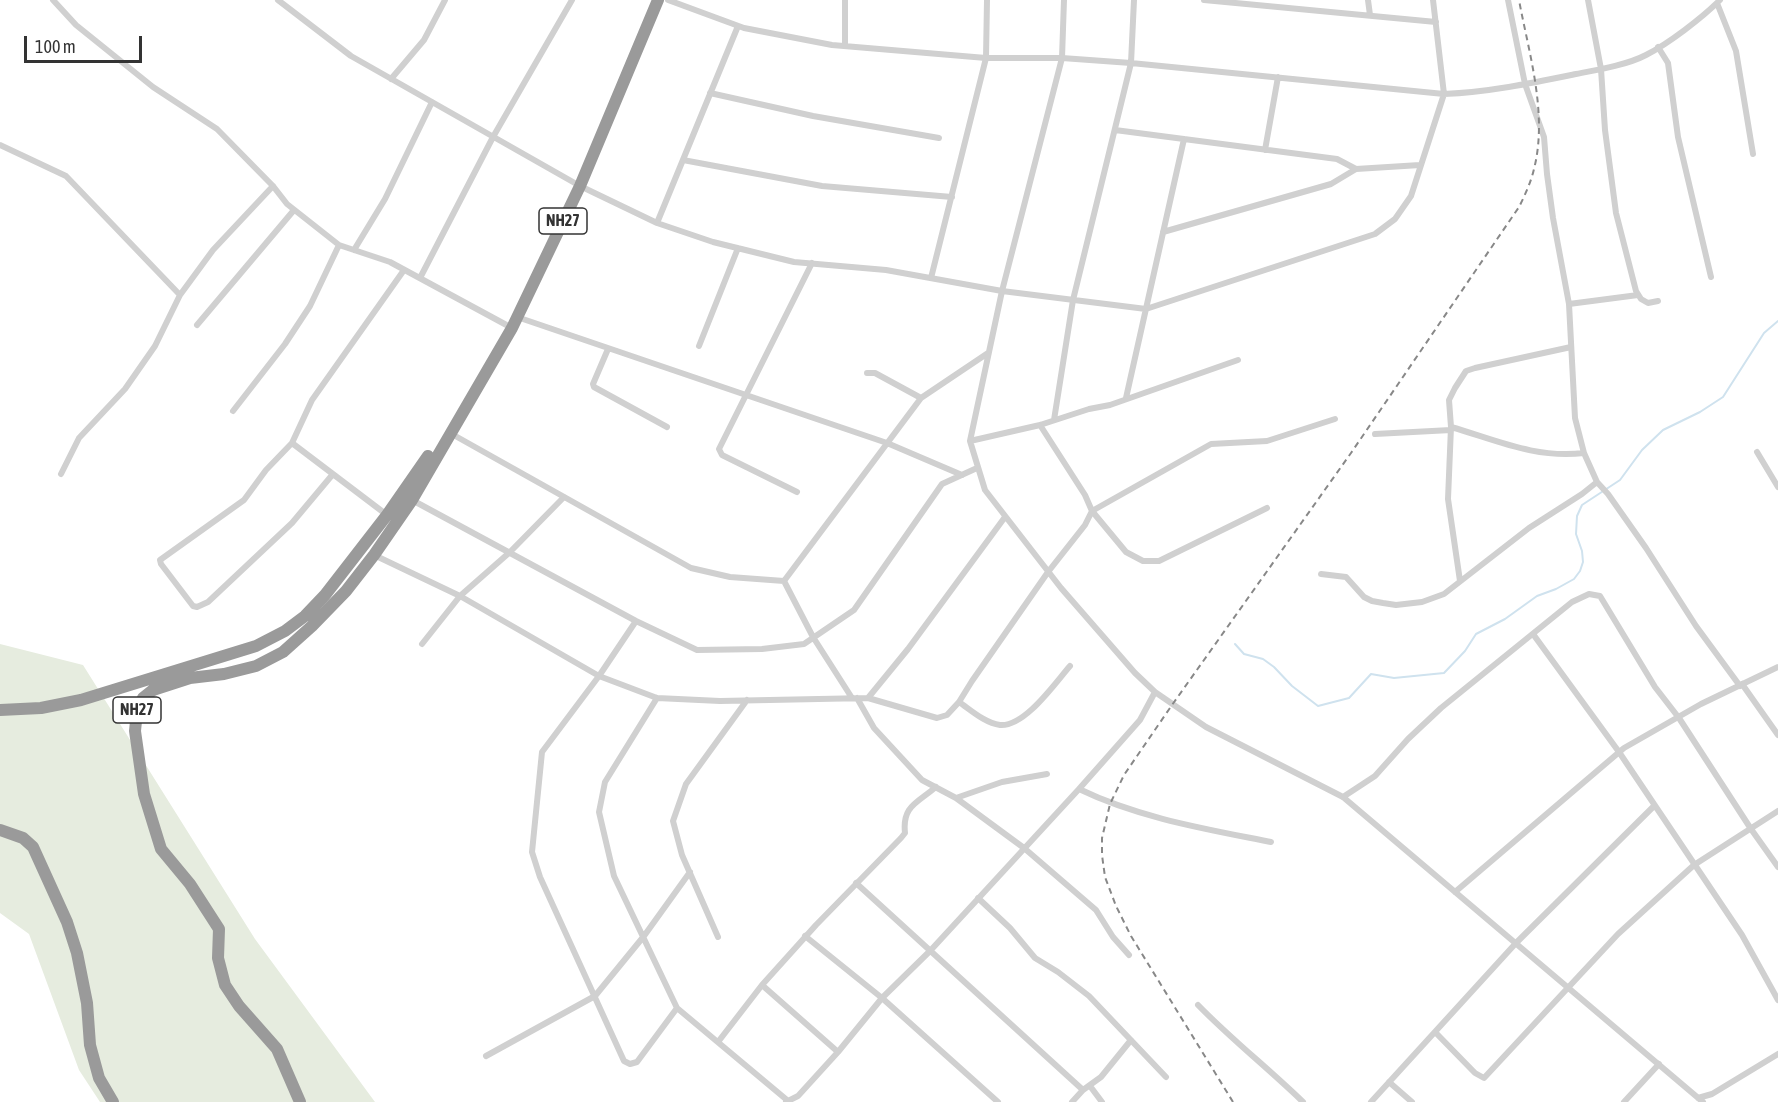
<!DOCTYPE html>
<html>
<head>
<meta charset="utf-8">
<style>
  body { margin:0 }
  #map { position:relative; width:1778px; height:1102px; overflow:hidden; background:#fff; font-family:"Asap Condensed",sans-serif }
  canvas { display:block }
  .scale { position:absolute; left:24px; top:36px; width:118px; height:27px; box-sizing:border-box; border:3px solid #333; border-top:0; padding-left:8px; font-size:18px; line-height:21px; white-space:nowrap; color:#333; -webkit-text-stroke:4px #fff; paint-order:stroke }
</style>
</head>
<body>
<div id="map">
<canvas width="1778" height="1102"></canvas>
<div class="scale">100 m</div>
</div>
<script>
const context = document.querySelector('canvas').getContext('2d');
context.lineJoin = 'round';
function fillPath(path, color) { context.fillStyle = color; context.fill(path, 'evenodd'); }
function trace(path, color, width, dash) { context.strokeStyle = color; context.lineWidth = width; context.lineCap = dash ? 'butt' : 'round'; context.setLineDash(dash || []); context.stroke(path); }
function drawText(font, color, halo, rows, align = 'center') {
  context.font = font + ' "Asap Condensed",sans-serif'; context.lineWidth = 6; context.setLineDash([]); context.textBaseline = 'middle'; context.strokeStyle = halo; context.fillStyle = color; for (const [text, x, y, turn = 0] of rows) {
    context.save(); context.translate(x, y); context.rotate((+turn || 0) * Math.PI / 180); context.textAlign = isNaN(turn) ? turn : align; if (halo) context.strokeText(text, 0, 0); context.fillText(text, 0, 0); context.restore();
  }
}
fillPath(new Path2D(`
  M0 644 83 665 255 939 375 1102H100L79 1070 29 934 0 913Z`), '#e6ecdf');
trace(new Path2D(`
  M1235 644 1244 654 1263 659 1274 667 1292 686 1318 706 1349 698 1371 674 1394 678 1444 673 1465 651 1476 634 1505 619 1537 596 1556 589 1574 579 1580 571 1583 562 1582 551 1576 534 1577 516 1582 505 1620 480 1642 450 1663 430 1700 412 1723 397 1764 333 1778 321`), '#cfe2ee', 2);
trace(new Path2D(`
  M53 0 76 25 153 87 217 129 273 186 287 204 339 245 390 262 512 328
  M278 0 351 56 580 186 657 223 713 242 794 262 886 270 1002 291 1146 309 1375 234 1395 219 1411 196 1444 94 1433 0
  M668 0 744 28 832 45 986 58H1062L1131 63 1444 94C1489 92 1532 83 1576 74 1597 70 1627 65 1646 55 1668 44 1702 18 1720 0
  M1064 0 1062 58 1002 291 970 441 985 490 1061 588 1135 673 1155 692 1140 720 1079 789C1139 818 1206 829 1271 842
  M1204 0 1436 22
  M1368 0 1370 15
  M1508 0 1525 84 1544 137 1547 174 1553 218 1569 304 1575 418 1584 453 1597 482 1608 494 1646 548 1696 626 1740 686
  M1588 0 1601 69 1605 130 1616 213 1636 291 1641 299 1648 303 1658 301
  M1717 3 1736 51 1753 154
  M845 46V0
  M1658 47 1668 63 1678 137 1711 277
  M391 79 424 40 445 0
  M710 93 813 116 939 138
  M1115 130 1337 159 1356 169
  M0 145 66 176 180 295
  M1265 150 1278 77
  M683 160 822 186 952 197
  M657 223 738 26
  M1163 232 1331 184 1356 169 1420 165
  M354 250 385 199 432 102
  M420 278 493 137 572 0
  M931 278 986 58 987 0
  M1569 304 1638 295
  M517 317 887 443 962 475
  M197 325 294 210
  M699 346 738 248
  M608 349 593 384 594 387 667 427
  M867 373H875L921 398
  M1126 398 1184 139
  M233 411 285 344 310 306 339 245
  M1054 420 1073 300 1131 63 1134 0
  M1451 427C1496 440 1536 459 1584 453
  M450 433 691 568 730 577 784 581 921 398 988 353
  M1375 434 1451 430
  M970 441 1040 425 1089 409 1110 405 1238 360
  M292 443 266 470 244 500 160 560 161 564 193 606 197 607 208 602 292 523 333 474
  M1757 452 1778 487
  M61 474 79 438 125 389 155 346 180 295 213 250 273 186
  M797 492 722 455 719 449 812 263
  M412 500 636 621 697 650 762 649 804 644 854 610 942 484 977 468
  M1267 508 1159 561H1143L1126 552 1092 511 1211 444 1267 441 1335 419
  M387 515 292 443 312 400 404 270
  M374 555 460 596 599 676 657 698 720 701 868 698 937 718 947 715 959 702 972 681 1048 572 1085 525 1092 511 1085 495 1040 425
  M1321 574 1346 577 1364 597 1372 601 1383 603 1396 605 1422 602 1444 594 1529 528 1582 494 1597 482
  M784 581 813 637 852 698
  M1460 581 1448 499 1451 427 1449 400 1455 388 1466 371 1475 368 1571 347
  M636 621 599 676 542 752 532 852 540 877 624 1061 630 1064 637 1062 677 1008
  M1533 634 1619 752 1742 935 1778 1000
  M422 644 460 596 510 552 564 497
  M1742 684 1778 735
  M1155 692 1206 727 1343 797 1703 1102
  M657 698 605 782 599 812 614 876 677 1008 787 1100
  M857 698 874 728 922 780 956 798 1024 848 1096 910 1113 937 1129 955
  M868 698 908 649 1005 517
  M959 702C972 711 985 723 1000 725 1025 727 1055 683 1070 666
  M1343 797 1375 776 1408 739 1441 708 1572 602 1589 594 1600 596 1655 687 1679 718 1751 829 1778 867
  M956 798 1002 782 1047 774
  M856 883 1083 1090
  M1455 892 1624 748 1701 704 1778 667
  M978 898 1010 928 1035 958 1058 972 1089 996 1166 1077
  M805 936 882 998 998 1102
  M718 937 682 855 673 821 686 784 747 700
  M762 985 838 1052
  M1198 1005C1231 1039 1269 1069 1303 1102
  M1435 1032 1475 1073 1484 1078 1618 934 1694 865 1778 811
  M718 1042 762 985 816 925 901 838 905 833C902 806 917 803 936 787
  M486 1056 595 996 644 936 690 872
  M1389 1082 1412 1102
  M1090 1086 1102 1102
  M1698 1098 1712 1094 1778 1054
  M786 1102 798 1096 838 1052 882 998 930 951 1079 789
  M1072 1102 1083 1090 1101 1077 1131 1040
  M1371 1102 1516 943 1654 806
  M1624 1102 1659 1064`), '#d0d0d0', 6);
trace(new Path2D(`
  M0 710 41 708 81 700 256 646 285 631 305 616 325 595 387 515 428 456
  M0 830 23 838 33 847 67 922 77 953 87 1003 90 1045 99 1078 113 1102
  M300 1102 277 1049 239 1006 225 985 218 958 219 929 190 884 161 849 144 794 135 731 137 711 143 698 153 690 190 678 224 674 256 666 283 652 312 626 346 591 374 555 412 500 512 328 580 186 658 0`), '#9a9a9a', 12);
trace(new Path2D(`
  M1233 1102 1131 936 1116 906 1105 877 1102 855V838L1110 804 1124 775 1172 705 1351 453 1519 207C1525 195 1531 182 1534 169 1548 114 1529 54 1519 0`), '#888', 2, [6, 4.5]);
for (const [x, y, w] of [
  [563,221,48],
  [137,710,48]
]) { const box = new Path2D(); box.roundRect(x - w / 2, y - 13, w, 26, 4.5); context.fillStyle = '#fff'; context.fill(box); trace(box, '#333', 1.5); }
drawText('bold 16px', '#333', null, [
  ["NH27",563,221],
  ["NH27",137,710]
]);
</script>
</body>
</html>
